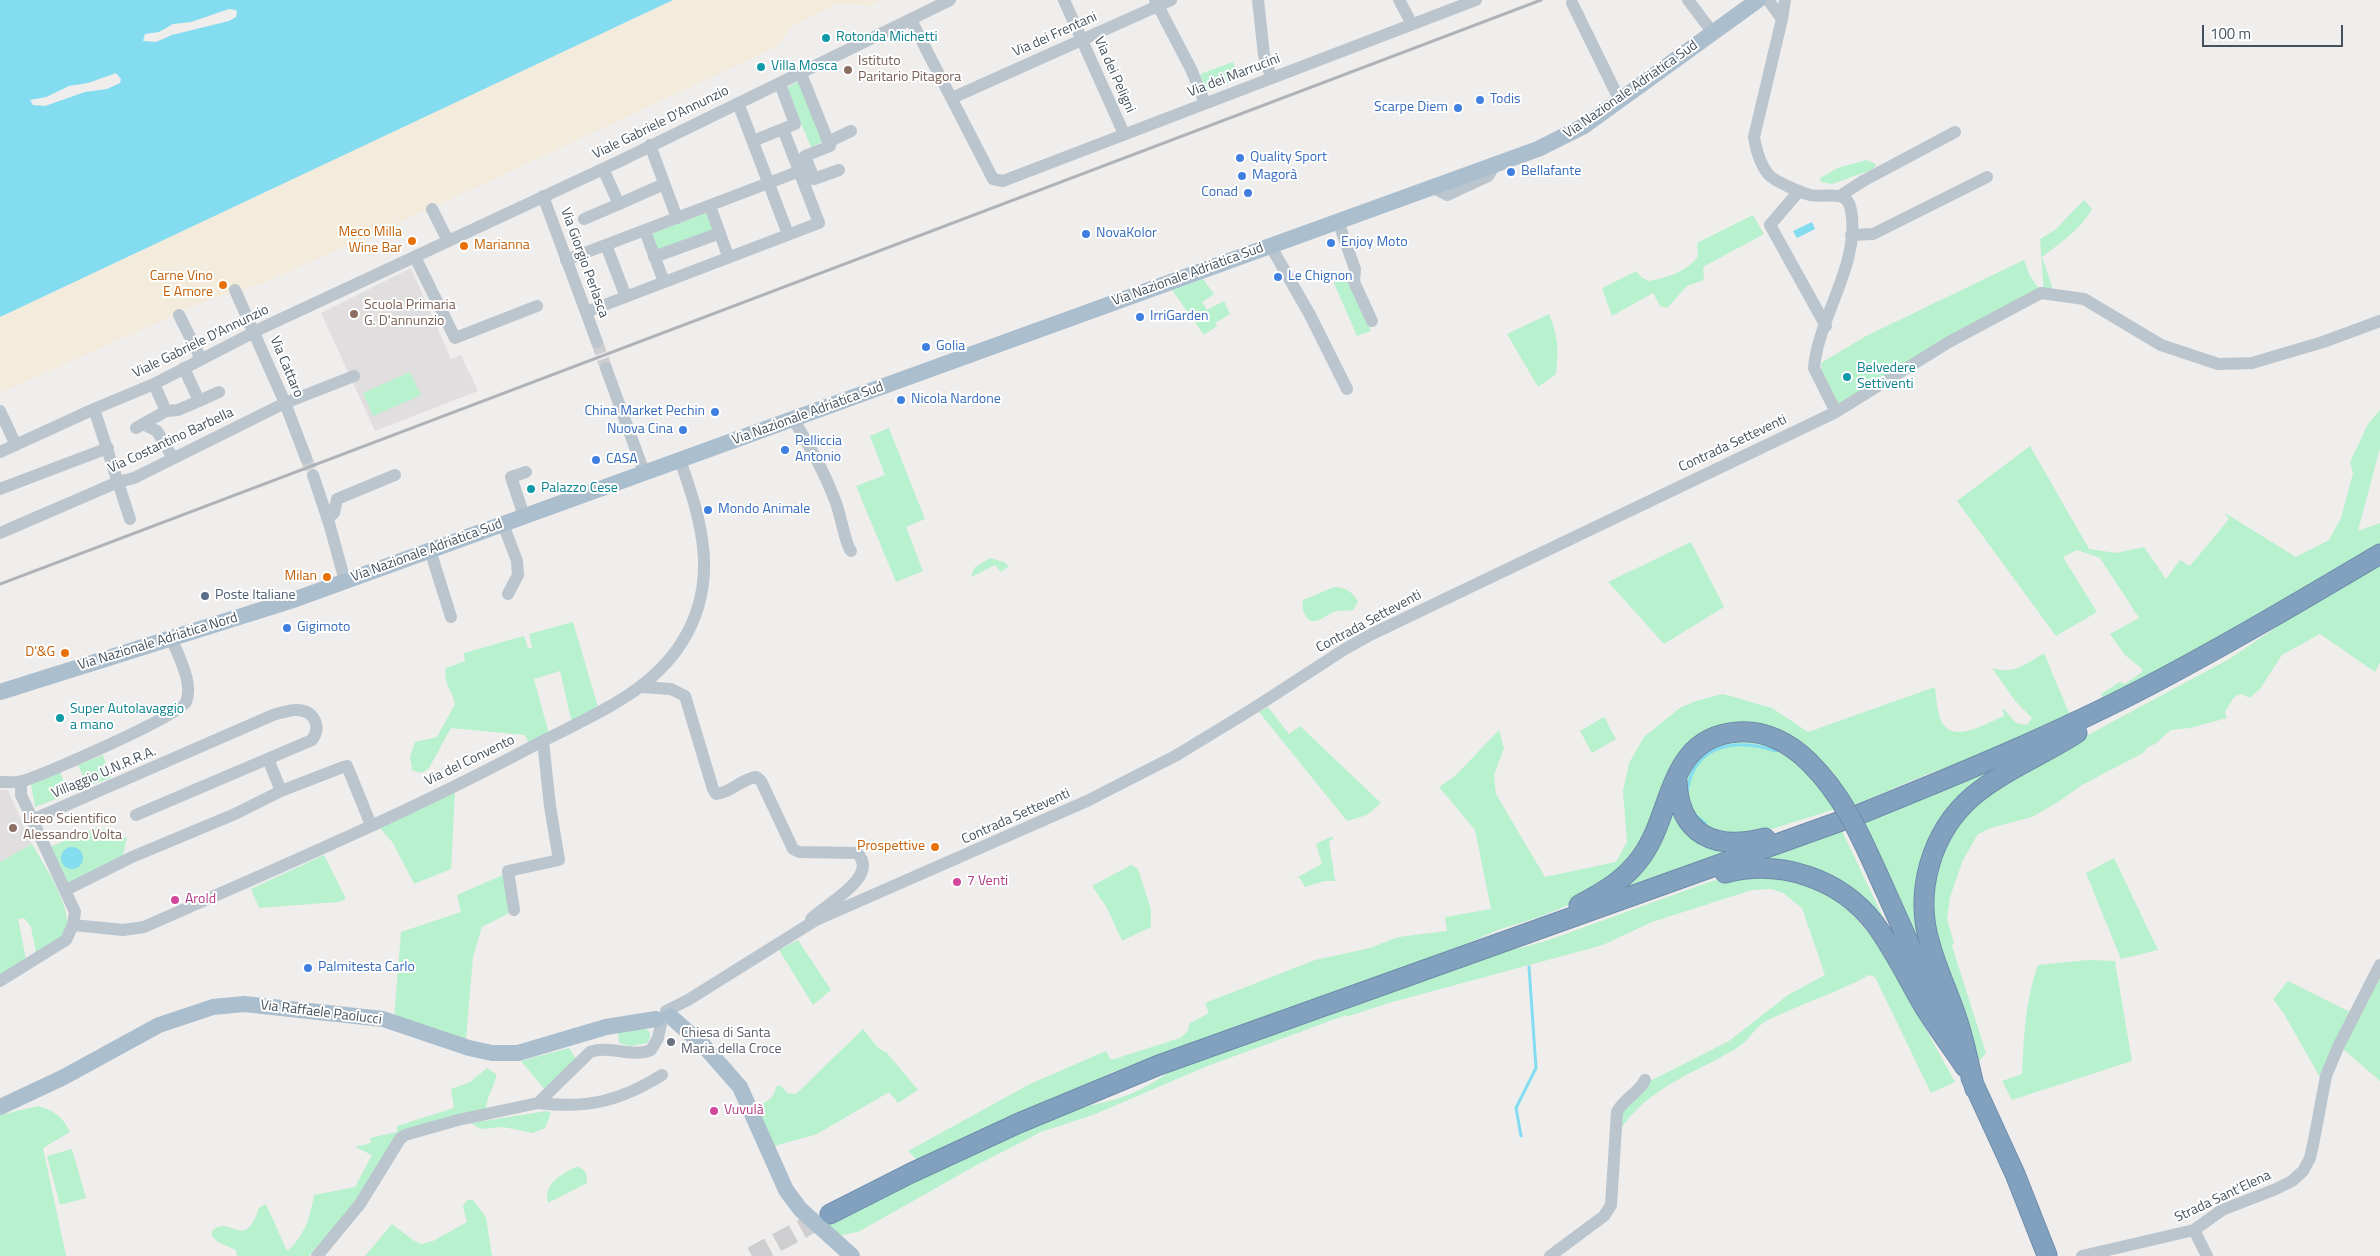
<!DOCTYPE html>
<html>
<head>
<meta charset="utf-8">
<style>
  body { margin:0 }
  #map { position:relative; width:2380px; height:1256px; overflow:hidden; background:#f0eded; font-family:"Titillium Web",sans-serif }
  canvas { display:block }
  .scale { position:absolute; left:2202px; top:25px; width:141px; height:22px; box-sizing:border-box; border:2px solid #44515c; border-top:0; padding-left:6px; font-size:15px; line-height:18px; white-space:nowrap; color:#44515c; -webkit-text-stroke:4px #fff; paint-order:stroke }
</style>
</head>
<body>
<div id="map">
<canvas width="2380" height="1256"></canvas>
<div class="scale">100 m</div>
</div>
<script>
const context = document.querySelector('canvas').getContext('2d');
context.lineJoin = 'round';
function fillPath(path, color) { context.fillStyle = color; context.fill(path, 'evenodd'); }
function trace(path, color, width, dash) { context.strokeStyle = color; context.lineWidth = width; context.lineCap = dash ? 'butt' : 'round'; context.setLineDash(dash || []); context.stroke(path); }
function drawText(font, color, halo, rows, align = 'center') {
  context.font = font + ' "Titillium Web",sans-serif'; context.lineWidth = 4; context.setLineDash([]); context.textBaseline = 'middle'; context.strokeStyle = halo; context.fillStyle = color; for (const [text, x, y, turn = 0] of rows) {
    context.save(); context.translate(x, y); context.rotate((+turn || 0) * Math.PI / 180); context.textAlign = isNaN(turn) ? turn : align; if (halo) context.strokeText(text, 0, 0); context.fillText(text, 0, 0); context.restore();
  }
}
fillPath(new Path2D(`
  M411 268 451 359 461 355 478 391 375 431 321 313Z
  M0 790H8L32 844 0 862Z`), '#e1dedf');
fillPath(new Path2D(`
  M1233 62 1239 79 1206 92 1200 74Z
  M799 81 824 141 811 147 786 88Z
  M1866 160 1876 164 1874 169 1832 184 1821 182 1820 178 1838 168Z
  M2084 200 2092 209C2081 229 2060 243 2042 257L2055 295 2044 293 2040 239 2055 230Z
  M706 213 714 232 655 255 648 235Z
  M1753 215 1764 234 1703 267 1704 280 1687 286 1667 308 1660 306 1653 293 1612 316 1602 288 1637 271 1641 277 1649 281C1666 278 1689 271 1698 256L1697 243Z
  M2024 260 2030 276 2040 290 1839 405 1822 372 1821 363 1866 336Z
  M1348 275 1371 331 1357 336 1333 281Z
  M1203 279 1214 294 1202 302 1207 310 1224 301 1230 314 1215 323 1217 326 1204 335 1172 290Z
  M1549 314C1558 335 1559 351 1556 374L1538 387 1507 334Z
  M410 372 421 395 373 416 363 393Z
  M2380 410V448L2358 531 2380 523V546L2241 628 2104 698 1986 754 1933 772 1854 805 1842 786 1816 755 1741 724 1709 729 1693 739 1677 757 1636 856 1591 896 1539 917 1498 930 1448 952 1113 1072 1089 1084 1076 1094 919 1162 908 1151 1030 1084 1106 1051 1111 1060 1180 1038 1187 1032 1190 1023 1209 1013 1205 1003 1315 960 1370 948 1398 937 1447 931 1445 917 1491 909 1475 830 1439 787 1455 776 1499 730 1504 748 1494 775 1496 794 1545 877 1616 862 1627 842 1623 791 1629 763 1644 737 1681 707 1699 700 1723 694 1772 708 1808 732 1935 687C1936 697 1937 709 1940 718 1950 747 1986 723 2004 716L2002 707 2016 723 2027 725 2032 718 2016 702 1992 668C2014 675 2026 664 2044 653L2069 713 2104 699 2101 694 2120 682 2125 684 2142 672V669L2125 655 2110 634 2139 618 2100 558 2077 550 2063 557 2097 612 2056 636 1957 501 2030 446 2089 549 2116 553 2144 547 2166 579 2180 560 2190 566 2229 519 2225 513 2296 557 2329 540 2341 518 2353 473 2350 462 2368 424Z
  M889 428 925 519 906 527 923 571 896 582 856 486 885 475 870 436Z
  M1691 542 1724 607 1664 644 1608 582Z
  M990 558 1004 562 1009 566 1001 572 995 565 971 577 974 568Z
  M2380 563V662L2375 672 2320 634 2282 655 2260 689 2250 698 2241 694 2234 697 2225 712 2227 718 2190 728 2171 730 2155 744 2148 747 2143 753 2082 785 2058 802 2032 817 1991 828 1978 834 1963 860 1950 897 1947 919 1954 943 1952 946 1986 1053 1977 1064 1945 982 1926 889 1959 816 2019 772 2231 658 2300 611Z
  M1334 587C1345 587 1353 592 1358 602L1353 610C1346 611 1339 610 1333 612 1328 614 1324 618 1319 620 1306 626 1301 609 1303 600Z
  M573 622 598 707 572 723 560 671 534 679 549 734 529 744 525 735 451 728 429 768C423 773 419 774 412 770L410 757 415 742 437 737 455 704C452 690 443 683 446 668L465 661 464 653 524 636 528 648H532L529 634Z
  M1268 707 1289 734 1300 726 1381 803 1367 815 1347 821 1259 712Z
  M1604 717 1616 739 1592 753 1580 731Z
  M1754 740 1792 756 1822 790 1835 809 1750 836 1704 831 1691 818 1684 781 1693 761 1722 742Z
  M103 755 111 778 88 786 78 765Z
  M2017 757 1928 849 1934 979 1862 821Z
  M60 772 69 794 35 807 31 784Z
  M455 792 451 869 414 884 393 843 379 827Z
  M1669 803 1679 817 1744 848 1613 895Z
  M98 827 127 838 122 859 67 888 49 847Z
  M1841 829 1914 982 1868 912 1752 860Z
  M1333 836V839L1329 841 1335 881H1324L1305 887 1299 877 1292 880 1322 864 1316 844Z
  M32 844C43 864 78 914 64 936 59 944 44 952 37 958L31 927 24 918 18 919 27 964 0 977V862Z
  M324 855 346 899 338 902 259 908 251 889Z
  M2114 858 2158 950 2121 959 2086 873Z
  M1131 865 1138 869 1151 909V927L1122 941 1107 908 1092 886Z
  M1747 873 1813 884 1847 908 1879 945 1955 1082 1931 1093 1875 977 1869 975C1836 993 1801 1004 1768 1020 1755 1026 1749 1041 1737 1048 1695 1073 1647 1088 1620 1130L1621 1108 1636 1088 1729 1041 1788 995 1825 975 1802 908 1783 893 1771 889 1752 890 1652 922 1603 945 1389 1003 1346 1017V1015L1205 1067 1093 1115 1041 1132 975 1166 858 1232 835 1236 825 1225C903 1185 984 1148 1065 1113 1079 1107 1094 1105 1109 1101 1135 1095 1158 1080 1180 1065L1495 952 1520 948 1546 941 1709 882Z
  M505 874 511 912 482 927 473 957 466 1039 394 1018 401 932 461 912 457 895Z
  M798 940 831 990 813 1005 779 950Z
  M2088 960 2115 961 2132 1061 2012 1100 2002 1081 2022 1074C2024 1037 2025 1000 2038 965Z
  M2380 978V1081L2343 1049Z
  M2288 981 2350 1012 2321 1079 2284 1014 2273 999Z
  M644 1027 650 1033V1038L647 1043 630 1046 619 1043 618 1032Z
  M863 1029 878 1048 887 1053 918 1090 898 1103 889 1092 817 1134 771 1147 751 1101 758 1105C769 1102 774 1097 776 1087L780 1085 787 1093 796 1094Z
  M569 1048 576 1059 546 1091 521 1061Z
  M487 1068 496 1074C497 1083 486 1096 486 1109L408 1129 358 1199 309 1256H237L236 1250 218 1242 212 1236V1231C230 1213 244 1254 259 1208L266 1204 287 1251C305 1236 310 1217 314 1195L355 1187 372 1155 355 1147 371 1143 370 1138 397 1132V1126L454 1108 451 1089 470 1082Z
  M38 1106C54 1110 63 1117 70 1132L43 1148 66 1256H0V1115Z
  M547 1111 551 1113 545 1128 533 1133 503 1127 480 1129 471 1123Z
  M72 1149 86 1198 60 1205 47 1156Z
  M576 1167C586 1168 587 1174 587 1183L548 1203C543 1183 562 1174 576 1167Z
  M467 1200H473L486 1217 492 1256H365L392 1224 413 1240 421 1244 433 1241 467 1222 463 1206Z`), '#b8f1cd');
fillPath(new Path2D(`
  M673 0H882L870 6 838 4 794 25 778 46 482 185 264 283 209 300 0 393V317Z`), '#f3ebdc');
fillPath(new Path2D(`
  M0 0H673L0 317Z
  M1812 222 1815 229 1797 238 1793 231Z
  M61 858a11 11 0 1 1 22 0a11 11 0 1 1-22 0Z`), '#83dcf0');
fillPath(new Path2D(`
  M229 9 236 10 237 12 236 17 229 21 172 35 156 42 143 41 145 34 159 32 173 24 191 22Z
  M116 73 121 79 120 83 107 89 85 92 45 106 33 105 30 100 46 97 69 86 88 83Z`), '#f0eded');
trace(new Path2D(`
  M1687 792C1694 743 1736 738 1776 751
  M1696 816 1705 823
  M1521 1136 1516 1108 1536 1068 1529 967`), '#83dcf0', 3);
trace(new Path2D(`
  M597 342 606 368
  M306 458 313 475`), '#ceced0', 12, [12, 6]);
trace(new Path2D(`
  M752 1256 828 1215`), '#ceced0', 19, [19, 9]);
const highway = new Path2D(`
  M1677 781C1679 835 1715 851 1765 838
  M1860 814C1959 774 2056 734 2150 685 2228 644 2304 599 2380 554
  M1725 873C1780 859 1840 878 1875 924 1893 948 1907 977 1922 1003 1935 1025 1951 1046 1965 1067
  M1885 890 1943 1019
  M1579 905C1604 892 1626 879 1642 856 1674 811 1667 737 1738 732 1765 730 1790 743 1809 762
  M1971 1078 2015 1174 2047 1255
  M1975 1089C1969 1066 1965 1042 1957 1019 1949 994 1937 970 1930 944 1914 892 1931 832 1973 796 2004 770 2043 755 2077 733
  M830 1214 911 1173 1019 1123 1159 1065 1841 821`);
trace(highway, '#6d8cab', 21);
trace(new Path2D(`
  M1064 0 1124 134
  M1155 0 1191 69 1205 103
  M1258 0 1264 55 1271 77
  M1399 0 1412 24
  M1688 0 1713 33
  M1768 0 1782 19
  M1785 0 1782 19 1754 137C1756 149 1761 166 1769 175 1774 181 1802 193 1810 195 1825 199 1847 187 1851 210 1861 263 1818 318 1814 368L1836 412
  M1572 3 1620 101
  M911 20 993 179 1003 181 1476 0
  M801 74 830 146 805 156 814 179 839 170
  M952 98 1171 0
  M738 103 788 234
  M753 141 795 124 780 84
  M828 142 851 131
  M650 145 677 218
  M603 169 619 204 664 184
  M1432 187 1447 195 1488 176 1495 165
  M1799 191 1770 225 1826 326
  M543 196 597 342
  M1840 196 1863 181 1955 132
  M710 206 728 256
  M432 209 448 241
  M584 219 619 204
  M1338 221 1355 269 1354 282 1372 321
  M645 231 664 282
  M1851 235 1873 234 1987 177
  M606 245 626 297
  M1270 245 1310 315 1347 389
  M415 257 455 338 537 306
  M654 257 720 233
  M566 260 800 171
  M235 290 285 403 306 458
  M586 312 819 223 783 129
  M179 315 201 359
  M606 368 644 472
  M154 384 166 411 178 410 199 401 184 368
  M199 401 219 392
  M94 409 130 519
  M0 411 16 445
  M793 419C810 446 825 473 836 503 840 513 846 546 851 551
  M143 424 157 431 173 458
  M136 428 166 411
  M0 452 94 409 154 384 264 327 620 161 950 0
  M313 475 329 523 345 581
  M0 489 108 448
  M524 516 511 477 526 472
  M327 518 334 513 337 499 395 475
  M503 524 517 561 518 575 508 594
  M0 533 118 482 134 478 285 403 354 376
  M430 550 451 617
  M641 687 671 689 685 696 713 789 716 794C731 793 741 779 756 777L761 781 793 849 799 852 857 853C881 877 824 905 811 919
  M268 759 281 791
  M0 782C7 782 16 783 23 781 44 774 180 716 186 702 194 683 178 656 171 637
  M32 820 273 715C280 713 289 710 296 710 314 710 322 726 312 740L136 815
  M66 890 132 857 235 814 281 791 343 767 347 766 371 825
  M514 910 508 871 559 860 550 806 543 741
  M73 925 123 930 144 927C275 869 408 813 535 745 587 718 650 694 682 642 720 582 702 522 680 460
  M0 981 66 940 73 925 75 912 21 795V781
  M666 1011 688 1000 816 920 1087 801 1177 755 1254 708 1345 649 1372 634 1836 412 1949 342 2041 293 2084 299 2161 345 2218 364 2252 363 2323 342 2380 321
  M538 1103C588 1109 620 1101 662 1075
  M2194 1230 2207 1256
  M317 1256 360 1204 400 1139 405 1135 458 1120 538 1103 590 1052C610 1045 632 1058 651 1050L658 1038 661 1024
  M1550 1256 1604 1216 1611 1205 1617 1112C1624 1098 1639 1093 1645 1080
  M2082 1256 2194 1230 2222 1210 2276 1189 2292 1181 2303 1171 2310 1158 2314 1140 2326 1076 2339 1045 2380 965`), '#bac5cd', 12);
trace(new Path2D(`
  M0 692 296 599 1538 149 1584 126 1758 0
  M670 1016 704 1046 740 1087 786 1190 800 1209 852 1256
  M0 1107 62 1078 159 1025 213 1007 244 1004 383 1019 469 1048 492 1053H518L606 1027 656 1019`), '#abbece', 16);
trace(highway, '#82a1bf', 19);
trace(new Path2D(`
  M0 584 1541 0`), '#afb3b8', 3);
const highwayBridge = new Path2D(`
  M1809 762C1846 798 1864 844 1885 890`);
trace(highwayBridge, '#6d8cab', 21, []);
trace(highwayBridge, '#82a1bf', 19);
for (const [x, y, r, color] of [
  [826,38,5,"#0f9aa8"],
  [761,67,5,"#0f9aa8"],
  [848,70,5,"#8d6e63"],
  [1480,100,5,"#3f7fe0"],
  [1458,108,5,"#3f7fe0"],
  [1240,158,5,"#3f7fe0"],
  [1511,172,5,"#3f7fe0"],
  [1242,176,5,"#3f7fe0"],
  [1248,193,5,"#3f7fe0"],
  [1086,234,5,"#3f7fe0"],
  [412,241,5,"#e8710a"],
  [1331,243,5,"#3f7fe0"],
  [464,246,5,"#e8710a"],
  [1278,277,5,"#3f7fe0"],
  [223,285,5,"#e8710a"],
  [354,314,5,"#8d6e63"],
  [1140,317,5,"#3f7fe0"],
  [926,347,5,"#3f7fe0"],
  [1847,377,5,"#0f9aa8"],
  [901,400,5,"#3f7fe0"],
  [715,412,5,"#3f7fe0"],
  [683,430,5,"#3f7fe0"],
  [785,450,5,"#3f7fe0"],
  [596,460,5,"#3f7fe0"],
  [531,489,5,"#0f9aa8"],
  [708,510,5,"#3f7fe0"],
  [327,577,5,"#e8710a"],
  [205,596,5,"#5c6f8a"],
  [287,628,5,"#3f7fe0"],
  [65,653,5,"#e8710a"],
  [60,718,5,"#0f9aa8"],
  [13,828,5,"#8d6e63"],
  [935,847,5,"#e8710a"],
  [957,882,5,"#d1479c"],
  [175,900,5,"#d1479c"],
  [308,968,5,"#3f7fe0"],
  [671,1042,5,"#6b7280"],
  [714,1111,5,"#d1479c"]
]) { const dot = new Path2D(); dot.arc(x, y, r, 0, 2 * Math.PI); context.fillStyle = color; context.fill(dot); trace(dot, '#fff', 2); }
drawText('14px', '#44515c', '#fff', [
  ["Via dei Frentani",1055,35,-24],
  ["Via dei Peligni",1114,75,66],
  ["Via dei Marrucini",1234,76,-21],
  ["Via Nazionale Adriatica Sud",1631,90,-35],
  ["Viale Gabriele D'Annunzio",661,123,-26],
  ["Via Giorgio Perlasca",584,263,70],
  ["Via Nazionale Adriatica Sud",1188,275,-20],
  ["Viale Gabriele D'Annunzio",201,342,-26],
  ["Via Cattaro",286,367,67],
  ["Via Nazionale Adriatica Sud",808,414,-20],
  ["Via Costantino Barbella",171,441,-25],
  ["Contrada Setteventi",1733,444,-25],
  ["Via Nazionale Adriatica Sud",427,551,-20],
  ["Contrada Setteventi",1369,622,-28],
  ["Via Nazionale Adriatica Nord",158,642,-17],
  ["Via del Convento",470,761,-26],
  ["Villaggio U.N.R.R.A.",104,773,-23],
  ["Contrada Setteventi",1016,817,-24],
  ["Via Raffaele Paolucci",321,1013,7],
  ["Strada Sant'Elena",2223,1197,-25]
]);
drawText('14px', '#0d838f', '#fff', [
  ["Rotonda Michetti",836,38],
  ["Villa Mosca",771,67],
  ["Belvedere",1857,369],
  ["Settiventi",1857,385],
  ["Palazzo Cese",541,489],
  ["Super Autolavaggio",70,710],
  ["a mano",70,726]
], 'left');
drawText('14px', '#785e54', '#fff', [
  ["Istituto",858,62],
  ["Paritario Pitagora",858,78],
  ["Scuola Primaria",364,306],
  ["G. D'annunzio",364,322],
  ["Liceo Scientifico",23,820],
  ["Alessandro Volta",23,836]
], 'left');
drawText('14px', '#366cbe', '#fff', [
  ["Todis",1490,100],
  ["Scarpe Diem",1448,108,"right"],
  ["Quality Sport",1250,158],
  ["Bellafante",1521,172],
  ["Magorà",1252,176],
  ["Conad",1238,193,"right"],
  ["NovaKolor",1096,234],
  ["Enjoy Moto",1341,243],
  ["Le Chignon",1288,277],
  ["IrriGarden",1150,317],
  ["Golia",936,347],
  ["Nicola Nardone",911,400],
  ["China Market Pechin",705,412,"right"],
  ["Nuova Cina",673,430,"right"],
  ["Pelliccia",795,442],
  ["Antonio",795,458],
  ["CASA",606,460],
  ["Mondo Animale",718,510],
  ["Gigimoto",297,628],
  ["Palmitesta Carlo",318,968]
], 'left');
drawText('14px', '#c56008', '#fff', [
  ["Meco Milla",402,233],
  ["Wine Bar",402,249],
  ["Marianna",474,246,"left"],
  ["Carne Vino",213,277],
  ["E Amore",213,293],
  ["Milan",317,577],
  ["D'&G",55,653],
  ["Prospettive",925,847]
], 'right');
drawText('14px', '#4e5e75', '#fff', [
  ["Poste Italiane",215,596]
], 'left');
drawText('14px', '#b23c85', '#fff', [
  ["7 Venti",967,882],
  ["Arold",185,900],
  ["Vuvulà",724,1111]
], 'left');
drawText('14px', '#5b616d', '#fff', [
  ["Chiesa di Santa",681,1034],
  ["Maria della Croce",681,1050]
], 'left');
</script>
</body>
</html>
